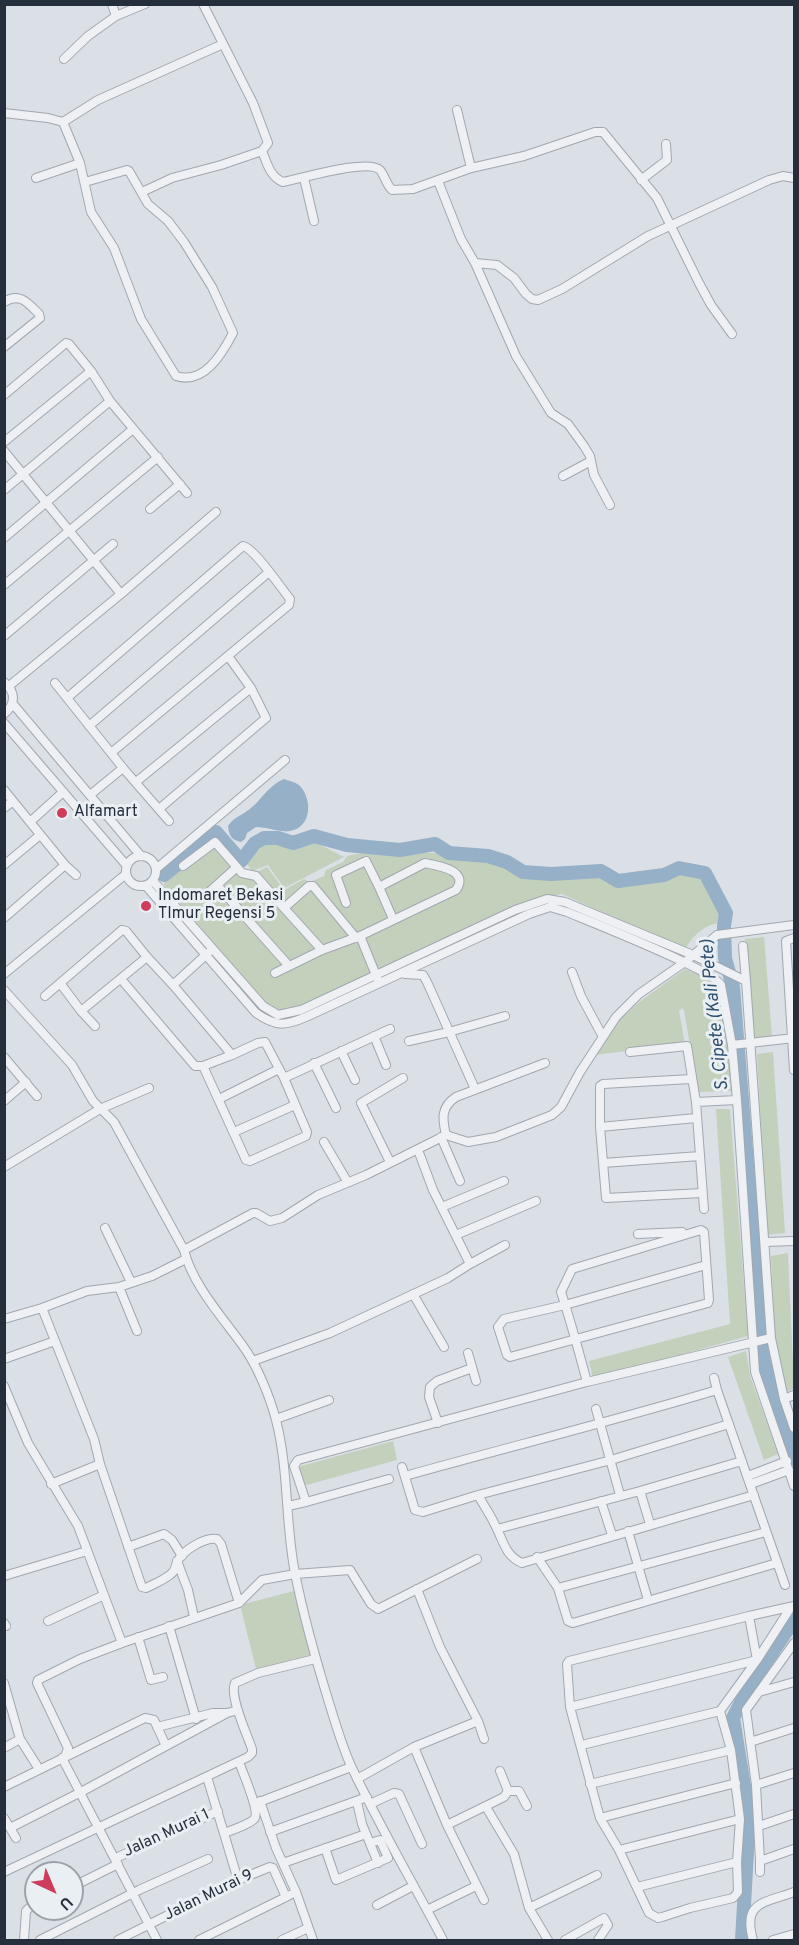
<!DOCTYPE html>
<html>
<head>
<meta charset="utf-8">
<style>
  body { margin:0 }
  #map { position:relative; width:799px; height:1945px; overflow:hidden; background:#dbe0e6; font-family:Overpass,sans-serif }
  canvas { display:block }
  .frame { position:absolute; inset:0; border:6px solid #252f3c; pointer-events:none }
  .north { position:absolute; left:24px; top:1861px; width:60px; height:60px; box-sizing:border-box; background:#eaeff4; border:2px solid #9ba2aa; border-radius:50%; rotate:136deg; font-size:16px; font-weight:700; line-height:24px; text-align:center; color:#252f3c }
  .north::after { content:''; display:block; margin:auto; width:21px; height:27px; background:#ce3d5c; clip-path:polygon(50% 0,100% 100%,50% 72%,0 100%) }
</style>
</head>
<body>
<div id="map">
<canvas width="799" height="1945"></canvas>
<div class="frame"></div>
<div class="north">U</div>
</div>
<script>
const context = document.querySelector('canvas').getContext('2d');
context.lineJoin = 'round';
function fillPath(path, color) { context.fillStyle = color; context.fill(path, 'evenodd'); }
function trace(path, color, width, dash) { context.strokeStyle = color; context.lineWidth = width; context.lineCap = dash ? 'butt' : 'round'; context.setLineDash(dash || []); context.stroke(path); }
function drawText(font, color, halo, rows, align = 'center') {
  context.font = font + ' Overpass,sans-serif'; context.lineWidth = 6; context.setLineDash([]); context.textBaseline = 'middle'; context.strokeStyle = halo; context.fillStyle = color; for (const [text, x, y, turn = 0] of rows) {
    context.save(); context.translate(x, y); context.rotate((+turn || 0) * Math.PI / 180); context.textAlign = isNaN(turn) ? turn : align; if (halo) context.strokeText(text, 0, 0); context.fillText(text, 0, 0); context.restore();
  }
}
fillPath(new Path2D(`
  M216 838 251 875 267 867 284 890 304 879 310 882 324 876 326 870 343 862 347 856 362 853H436L500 863 522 875 560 877 599 873 618 884 665 879 679 871 703 876 723 914 721 923C706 923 691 937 685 950L562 894 528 902 283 1013 270 1009 164 885 166 877Z
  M311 842H315L344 857 284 888 268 865 252 871 247 864 261 847 269 843 297 849Z
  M764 937 772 1036 754 1038 745 939Z
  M685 969 717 983 728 1032 732 1091 698 1092 684 1010 682 1008 679 1011 685 1044 594 1055 620 1019 643 999Z
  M773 1052 785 1233 767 1235 757 1054Z
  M716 1109H730L748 1336 593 1379 589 1361 730 1324Z
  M788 1253 794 1388 787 1392 775 1343 771 1256Z
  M746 1351 750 1376 778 1454 764 1460 728 1357Z
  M393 1441 397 1460 303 1486 299 1469 301 1466Z
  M294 1591 310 1655 256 1669 240 1605Z`), '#c2d0bc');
fillPath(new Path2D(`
  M284 779C289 781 297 782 301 787 312 801 311 824 294 830 282 834 268 827 256 827L247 833 245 839 241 842C231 840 229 835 228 826 234 817 239 817 247 811 261 802 267 786 284 779Z`), '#95b0c7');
trace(new Path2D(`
  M164 875 216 832 241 861 255 843 264 838H278L293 843 314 836 347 845 400 850 435 844 449 853 488 856 507 862 523 872 551 874 601 871 618 881 664 875 679 868 705 873 726 913 724 926 725 958 733 987 762 1351 770 1388 794 1459
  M742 1940 749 1817 733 1718 749 1687 794 1620`), '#95b0c7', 14);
const minor = new Path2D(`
  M112 4 116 16 145 4
  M64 59 88 36 116 16
  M457 110 471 168
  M4 113 48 118 63 122
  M63 122 80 163 91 212 114 248 141 319 176 376C204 385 222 354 233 333L212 287 184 242 168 221 148 204 129 171 127 170 85 182
  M63 122 98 100 223 44
  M262 151C267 163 270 177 283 182 300 179 368 158 380 170 385 176 386 184 392 190L413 189 471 168 524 156 595 132H603L657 198 699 283 711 305 732 334
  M36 178 80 163
  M304 178 314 221
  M641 180 667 160 666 144
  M438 181 461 239 475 263 516 356 551 413 568 424 584 446 590 456 594 475 610 505
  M142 192 172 178 221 165 262 151 268 143 253 103 203 4
  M475 263 497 265 514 278 526 294 532 299 538 300 562 289 648 236 769 180 783 176 794 178
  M4 302C20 292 28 303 39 314L40 318 4 347
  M4 395 66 343 69 344 91 371 110 401 187 493
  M4 442 91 371
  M4 451 121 594
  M563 476 591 461
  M4 490 110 401
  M150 509 180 484
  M4 538 133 429
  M4 585 158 457
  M4 636 113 544
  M4 682C16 692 16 704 4 714
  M55 683 123 768
  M9 686 121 594 216 512
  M67 698 243 546C255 549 281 588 290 599L289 605 111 753
  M13 704 141 856
  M4 723 127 866
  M89 726 269 572
  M136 782 251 688
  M4 790 65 865 76 875
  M90 795 123 768 169 821
  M4 808 13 801
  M159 809 266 718 251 688 228 656
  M30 822 62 793
  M126 871a15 15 0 1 1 30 0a15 15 0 1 1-30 0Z
  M4 865 40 835
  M183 866 215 842 242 873 256 876 284 908
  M156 869 285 760
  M153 881 263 1006 278 1015 301 1010 515 910 547 899 565 902 693 955 746 981 771 1338 784 1399 794 1428
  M217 885 289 966
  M146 886 256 1013C276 1027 285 1026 306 1017L529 914 550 907 567 912C591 922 713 970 721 985L732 1045 737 1100 755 1372 794 1486
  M379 887 393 919
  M208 893 237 867
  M346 903 336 875 366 861 379 887 425 863C438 866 470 870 456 890L360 936
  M4 918 65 865
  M794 938 786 941 794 1070
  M743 946 746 981
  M322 950 284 908 309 886H313L356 938
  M572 972 581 996 603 1037
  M275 973 322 950 360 936 378 980
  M4 974 126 874
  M405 974 423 975 427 982 475 1089
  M121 979 195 1066H203L232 1055 173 985
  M60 983 81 1011 147 957
  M4 990 72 1065 93 1101 114 1122 184 1250C192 1284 223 1318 243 1346 257 1365 270 1397 276 1420 289 1470 285 1523 295 1573 304 1619 317 1664 331 1709 337 1728 343 1749 352 1768 380 1827 413 1883 443 1940
  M45 996 122 930 126 931 147 957 173 985 208 953
  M81 1011 95 1026
  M374 1036 386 1065
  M409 1041 449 1032 505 1016
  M732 1045 794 1038
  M341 1051 355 1080
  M630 1052 687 1046 696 1102
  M4 1057 37 1096
  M314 1063 336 1108
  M203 1066 246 1160 250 1161 306 1136 307 1132 284 1078 265 1042 258 1043 232 1055
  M284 1078 390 1029
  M691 1079 603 1084 600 1086V1127L606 1198 702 1193
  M219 1099 279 1069
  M4 1101 26 1082
  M600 1127 696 1118
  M234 1132 295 1105
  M446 1135C442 1118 441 1107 456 1097L545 1063
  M441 1137 460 1181
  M324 1142 347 1181
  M390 1162 361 1103 403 1078
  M603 1163 700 1156
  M4 1167 100 1109 149 1088
  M442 1207 504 1181
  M704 1209 696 1102 737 1100
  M105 1228 131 1282
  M638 1234 682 1232
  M456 1235 536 1201
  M765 1242 794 1241
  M184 1250 253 1213H256L270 1221 282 1218 318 1195 366 1175 446 1135 468 1142 496 1137 552 1115 561 1107 580 1072 616 1017 639 994 685 962 717 935 794 925
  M470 1264 505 1245
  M119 1287 137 1331
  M413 1294 444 1347
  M42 1308 94 1439 100 1464 51 1484
  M4 1319 42 1308 87 1291 119 1287 152 1276 186 1259
  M468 1353 476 1381
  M4 1359 55 1341
  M253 1361 330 1333 448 1278 470 1264 433 1190 418 1150
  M714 1378 717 1390 785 1585
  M587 1382C579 1352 571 1322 561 1292L572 1269 701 1230 704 1232 709 1300 708 1303 510 1357 507 1355 498 1327 504 1319 565 1305 706 1265
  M4 1386 28 1443 78 1526 122 1643 239 1603 262 1580 295 1574 350 1570 371 1604 378 1609 477 1559
  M784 1399 794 1395
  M596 1409 620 1495
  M276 1419 329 1400
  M438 1423 429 1397 430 1387 437 1381 472 1368
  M100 1464 142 1587 146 1588C154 1584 164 1580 171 1574 176 1570 175 1567 177 1562 183 1550 205 1537 217 1539L221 1544 239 1603
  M402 1467 415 1510 423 1512 478 1495 611 1460 729 1424
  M405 1476C509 1447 613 1421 717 1390
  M748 1476 787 1461
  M751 1484 789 1470
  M640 1491 650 1524
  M478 1495C484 1506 492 1517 497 1529 504 1543 506 1556 522 1563L754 1495
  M601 1501 612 1535
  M306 1502 389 1479
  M288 1506 306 1502 294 1466 298 1460 587 1382 771 1338
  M497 1529 640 1491 742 1461
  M628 1531 648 1600
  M128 1547 164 1534 172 1540 182 1556
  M537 1557 558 1588 568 1621 573 1623 777 1563
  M177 1561 188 1590 194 1617
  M4 1576 87 1551
  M558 1588 766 1532
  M417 1589 440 1647 478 1721 484 1739
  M791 1607 757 1660 720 1711 731 1750 740 1819 737 1862 738 1892 733 1898 690 1908 662 1917 658 1918 649 1913 619 1850 600 1818 570 1707 567 1664 569 1661 749 1616 794 1606
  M48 1621 104 1595
  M4 1623 6 1626
  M169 1626 196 1719
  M138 1637 151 1680 163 1677
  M4 1683 20 1739 39 1769
  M759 1692 794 1682
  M570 1707 757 1660 749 1616
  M157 1727 213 1713H226
  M750 1742 794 1728
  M582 1745 720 1711
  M414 1747 447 1825 484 1900
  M4 1748 20 1739
  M65 1757 68 1748 37 1683 38 1680 80 1659 122 1643
  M62 1758 157 1940
  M207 1777 238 1880
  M357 1779 414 1747 478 1721
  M590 1784 731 1750
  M756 1785 794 1773
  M4 1787 145 1718 154 1720 166 1746
  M508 1791H519L527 1806
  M260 1801 276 1848 296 1892 313 1940
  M357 1802 362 1824 378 1863
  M254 1804 351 1767
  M370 1804 394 1793 399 1794 422 1844
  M486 1807 514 1854 529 1908 548 1940
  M4 1818 16 1838
  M600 1818 736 1783
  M447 1825 504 1797 508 1791 500 1771
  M759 1826 794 1814
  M10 1828 81 1792 227 1713 238 1710
  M270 1832 367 1797
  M224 1833C230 1831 252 1823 255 1818 259 1809 243 1773 239 1762
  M325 1848 336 1880 388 1858 380 1840 370 1843
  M619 1850 740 1819
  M116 1858 218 1811
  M760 1861 756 1785 746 1710 794 1643
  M283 1863 366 1834
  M4 1872 248 1757 252 1753V1749C247 1734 229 1696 235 1683L258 1673 315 1659
  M760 1872V1861L794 1849
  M72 1887 118 1864
  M637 1887 737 1862
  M377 1905 413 1886
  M529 1908 597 1875
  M427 1910 476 1886
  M24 1940 26 1911 29 1908 36 1904
  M40 1940 139 1890 208 1859
  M118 1940 238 1880 270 1867 273 1868 286 1897
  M199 1940 290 1895
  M282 1940 308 1928
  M565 1940 604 1918 608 1925 598 1940
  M753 1940C742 1901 765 1903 794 1892
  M773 1940 794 1934`);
trace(minor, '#a1a7b0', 10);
trace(minor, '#eef0f4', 8);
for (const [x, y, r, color] of [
  [62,813,6,"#ce3d5c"],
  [146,906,6,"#ce3d5c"]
]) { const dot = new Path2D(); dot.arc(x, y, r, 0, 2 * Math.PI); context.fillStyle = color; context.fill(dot); trace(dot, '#eaeff4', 2); }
drawText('16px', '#252f3c', '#eaeff4', [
  ["Alfamart",74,813],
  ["Indomaret Bekasi",158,897],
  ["TImur Regensi 5",158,915]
], 'left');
drawText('16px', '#252f3c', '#eaeff4', [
  ["Jalan Murai 1",167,1834,-25],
  ["Jalan Murai 9",209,1896,-26]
]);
drawText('italic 18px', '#30506f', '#eaeff4', [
  ["S. Cipete (Kali Pete)",716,1015,-96]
]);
</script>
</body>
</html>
